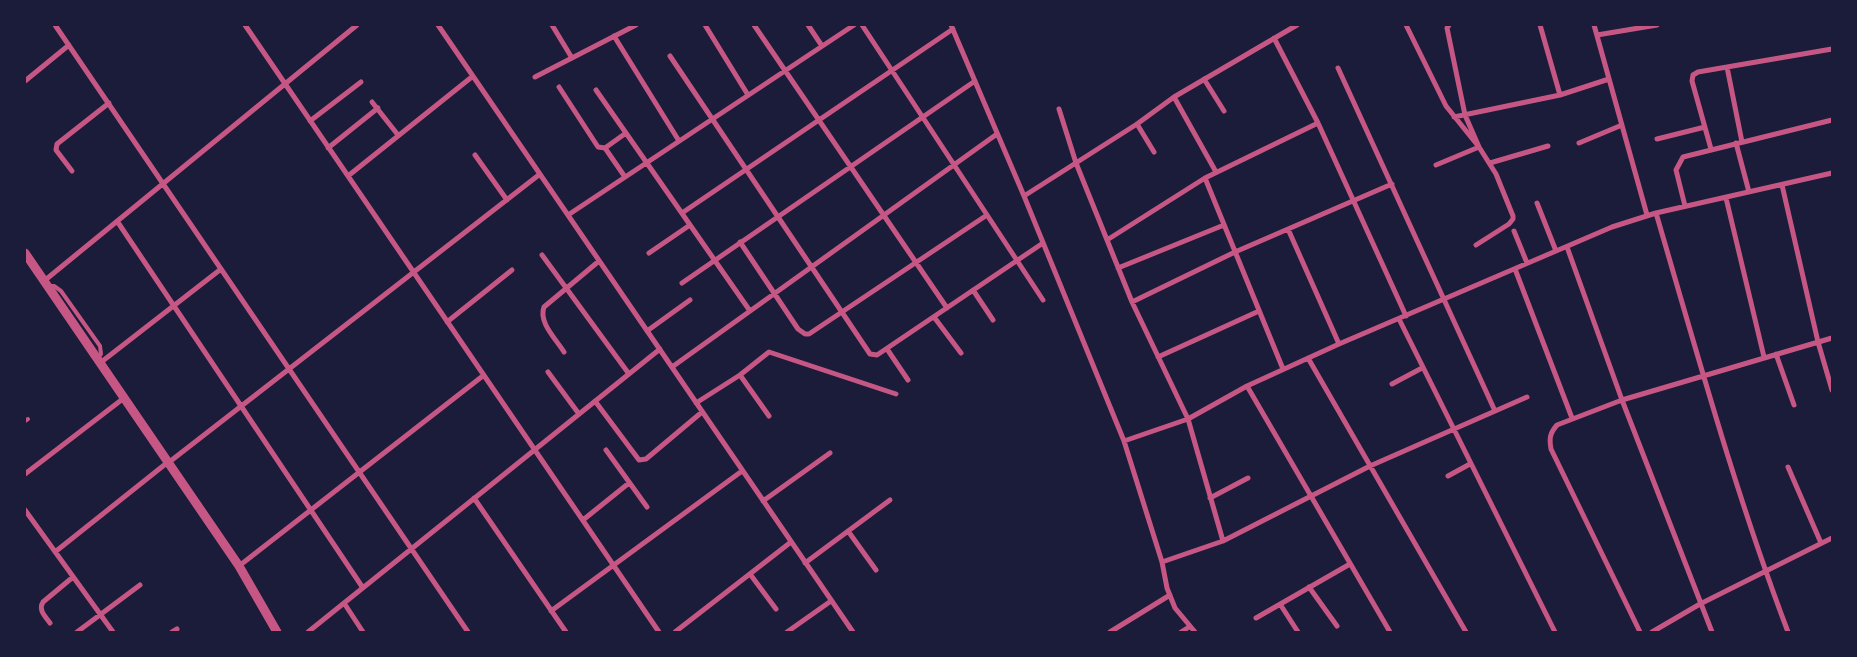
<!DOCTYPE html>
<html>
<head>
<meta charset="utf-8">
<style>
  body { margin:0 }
  #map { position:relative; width:1857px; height:657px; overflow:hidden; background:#1b1b3a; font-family:"Work Sans",sans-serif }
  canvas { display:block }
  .frame { position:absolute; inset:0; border:26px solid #1b1b3a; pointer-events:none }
</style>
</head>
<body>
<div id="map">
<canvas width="1857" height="657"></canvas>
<div class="frame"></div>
</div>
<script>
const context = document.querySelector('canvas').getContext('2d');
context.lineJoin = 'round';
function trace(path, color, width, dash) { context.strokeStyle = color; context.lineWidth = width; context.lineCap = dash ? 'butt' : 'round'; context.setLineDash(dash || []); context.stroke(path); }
trace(new Path2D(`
  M50 286H54L61 291 100 346 101 354 98 358
  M25 421 28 419`), '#c65784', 4);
trace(new Path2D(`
  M55 25 468 632
  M245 25 659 632
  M438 25 853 632
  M552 25 572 58
  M705 25 748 95
  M754 25 947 308
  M808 25 822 46
  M862 25 1043 300
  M951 25 1024 196 1124 441 1162 562 1167 588 1175 608 1195 632
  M1406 25 1446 106 1479 147 1436 165
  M1449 25 1447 28 1465 115 1479 147 1496 174 1513 216V219L1509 224 1476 245
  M1540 25 1560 95
  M1594 25 1647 215
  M1597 35 1657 25
  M614 36 679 141
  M1274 38 1318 123 1406 316
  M670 56 870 354 877 355 1043 243
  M1338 68 1495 411
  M535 77 636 25
  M1204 79 1224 111
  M25 81 69 45
  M559 87 598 147 605 148 626 133
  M596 90 750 311
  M1174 97 1216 172
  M372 102 398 135
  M1059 109 1076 163 1132 302 1188 419 1223 541
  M1454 117 1560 95 1609 79
  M310 121 361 82
  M1137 124 1154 152
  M1657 139 1705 127
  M1742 142 1727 67 1832 49
  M1579 143 1622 125
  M1736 143 1749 192
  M328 148 378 108
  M605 148 625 177
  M1711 149 1692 81 1693 75 1698 72 1727 67
  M475 155 507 200
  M1490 163 1548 146
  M72 171 56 150 57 144 109 103
  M348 176 473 76
  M1205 178 1283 369
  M1782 185 1818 342 1832 390
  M1024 196 1137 124 1174 97 1297 25
  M1726 198 1764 357
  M1537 203 1556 251
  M1685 206 1676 170 1683 157 1832 120
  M682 213 953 29
  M1656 213C1697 353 1736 495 1788 632
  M568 215 854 25
  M117 221 363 588
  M1288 229 1339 344
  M1514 231 1527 263
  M1107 240 1205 178 1318 123
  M740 242 798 329 805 334H809L987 215
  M1567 247 1622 400 1712 632
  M649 253 690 225
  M542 255 629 374
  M1118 268 1224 225
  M1515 269 1572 418
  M44 281 357 25
  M682 283 975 81
  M973 290 993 320
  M1132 302 1235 252 1392 184
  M934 317 961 353
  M1399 319 1555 632
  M447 322 512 270
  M647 331 690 300
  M887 349 908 380
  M564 352C556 339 538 322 544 307L599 261
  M1776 354 1794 405
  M1158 357 1259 311
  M1308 358 1466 632
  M100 363 221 269
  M672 367 997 134
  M548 372 579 414
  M740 375 769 416
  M1392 384 1422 368
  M1247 386 1390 632
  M595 401 639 460 646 459 702 412
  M696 403 740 375 769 352 896 394
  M1124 441 1188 419 1247 386 1339 344 1612 227 1656 213 1832 173
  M606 450 647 507
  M168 463 540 174
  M1788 467 1821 543
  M25 474 124 398
  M1448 476 1470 464
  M474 498 566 632
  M1210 498 1248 478
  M763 501 830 453
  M25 510 113 632
  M583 520 629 483
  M848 531 876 570
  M55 552 168 462
  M1162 562 1223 541 1370 466 1527 397
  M805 563 890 500
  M239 566 484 375
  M750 574 776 609
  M1309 587 1337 626
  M344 603 363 632
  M1280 604 1298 632
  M551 611 742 471
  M1256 618 1350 564
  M50 623C45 616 38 610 43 602L73 577
  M77 632 140 585
  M172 632 177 629
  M308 632 660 349
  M675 632 791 542
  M787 632 831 601
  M1110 632 1170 595
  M1181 632 1189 627
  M1640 632 1551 449C1549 438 1550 433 1557 425L1622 400 1832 338
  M1652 632 1700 604 1832 538`), '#c65784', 5);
trace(new Path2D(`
  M25 253 239 566 277 632`), '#c65784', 9);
</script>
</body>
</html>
